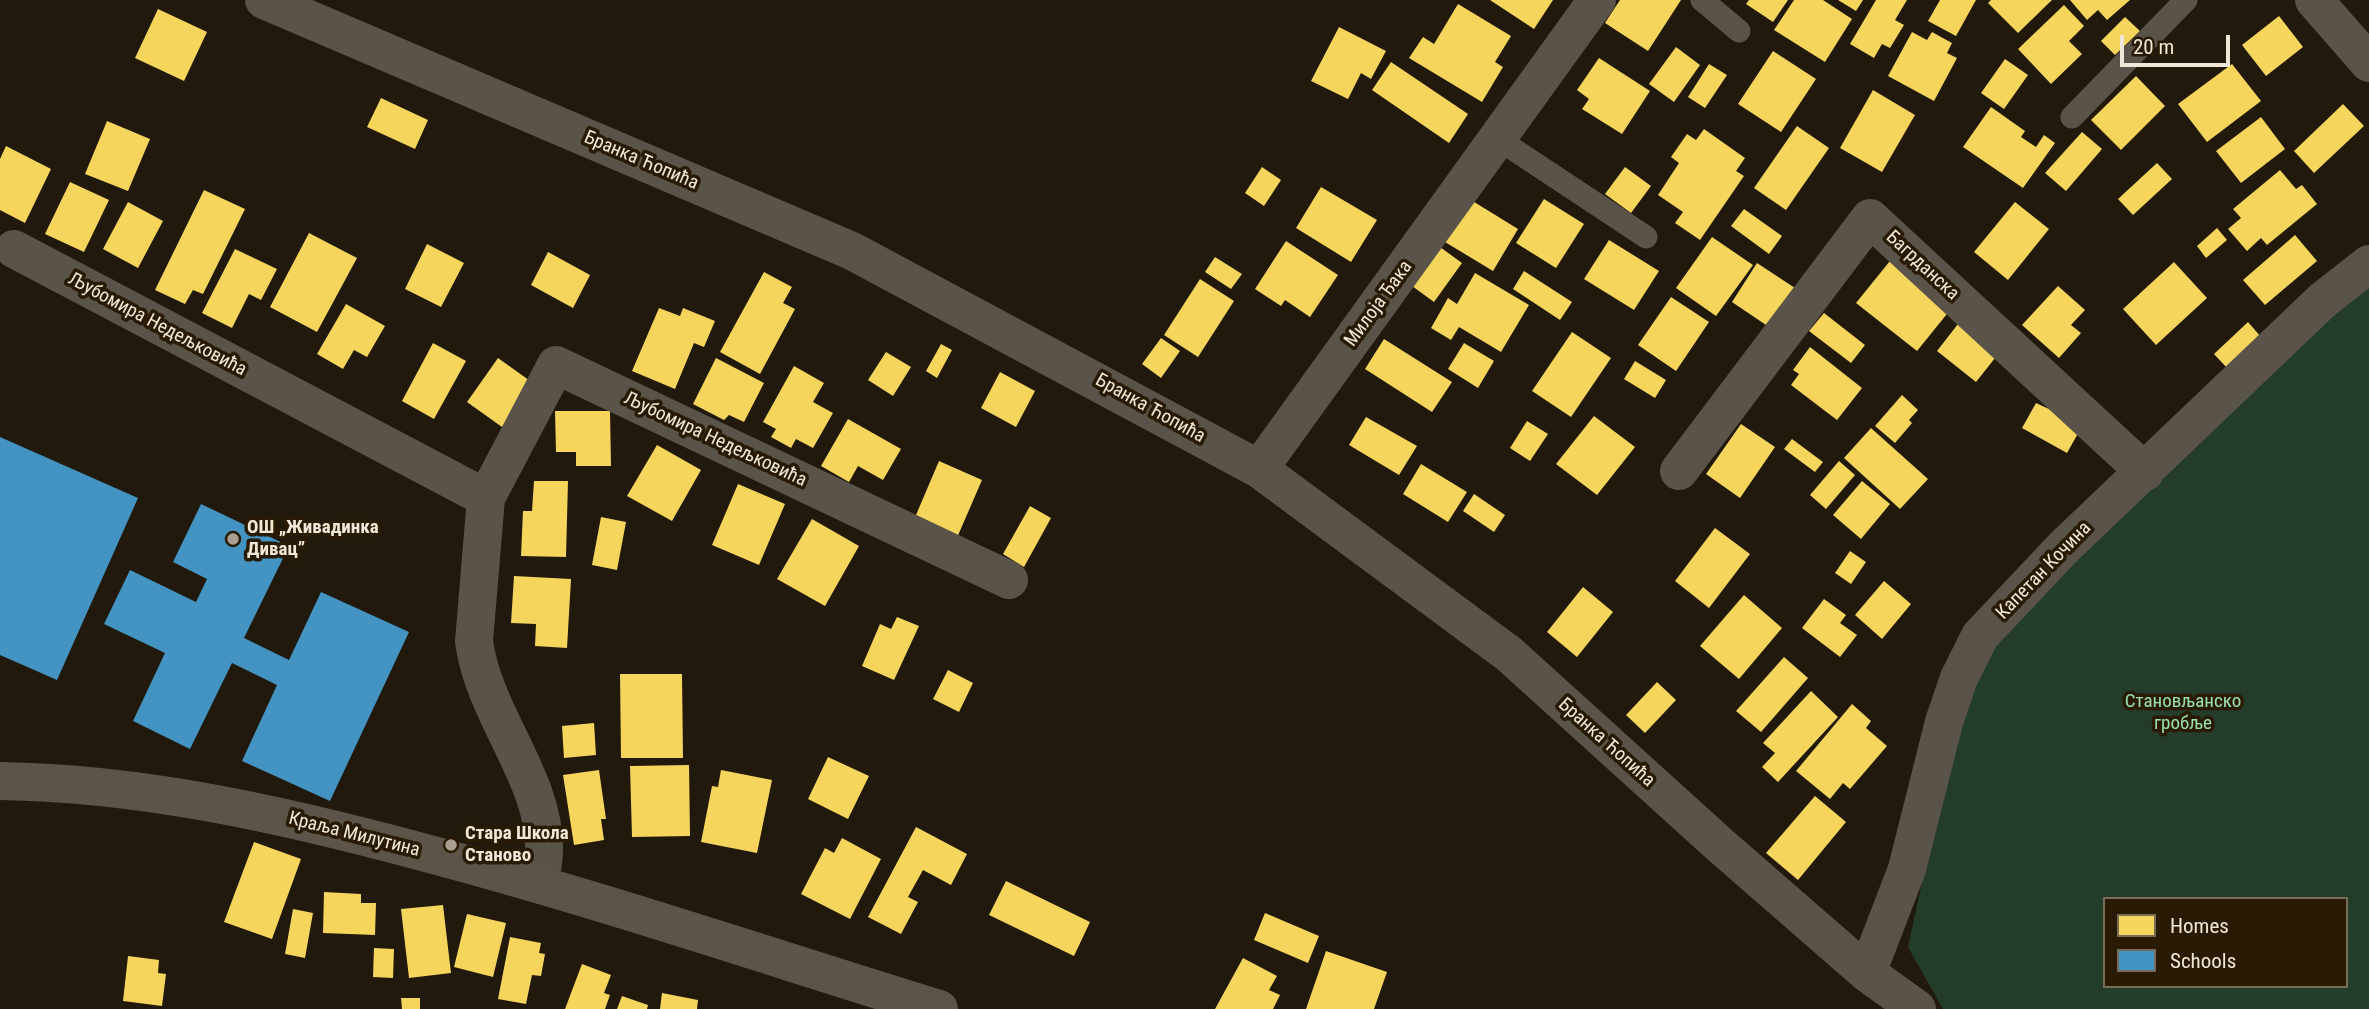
<!DOCTYPE html>
<html>
<head>
<meta charset="utf-8">
<style>
  body { margin:0 }
  #map { position:relative; width:2369px; height:1009px; overflow:hidden; background:#21190b; font-family:"Roboto Condensed",sans-serif }
  canvas { display:block }
  .legend { position:absolute; left:2103px; top:897px; width:245px; height:91px; box-sizing:border-box; background:#291b03; border:2px solid #796d58; margin:0; padding:9px 12px; list-style:none; font-size:21px; color:#f1e7d8 }
  .legend li { display:flex; align-items:center; gap:14px; height:35px }
  .legend b { width:35px; border:2px solid #796d58 }
  .scale { position:absolute; left:2120px; top:35px; width:110px; height:32px; box-sizing:border-box; border:4px solid #f1e7d8; border-top:0; padding-left:9px; font-size:21px; line-height:24px; white-space:nowrap; color:#f1e7d8; -webkit-text-stroke:5px #291b03; paint-order:stroke }
</style>
</head>
<body>
<div id="map">
<canvas width="2369" height="1009"></canvas>
<ul class="legend">
<li><b style="height:19px;background:#f6d55c"></b>Homes</li>
<li><b style="height:19px;background:#4393c3"></b>Schools</li>
</ul>
<div class="scale">20 m</div>
</div>
<script>
const context = document.querySelector('canvas').getContext('2d');
context.lineJoin = 'round';
function fillPath(path, color) { context.fillStyle = color; context.fill(path, 'evenodd'); }
function trace(path, color, width, dash) { context.strokeStyle = color; context.lineWidth = width; context.lineCap = dash ? 'butt' : 'round'; context.setLineDash(dash || []); context.stroke(path); }
function drawText(font, color, halo, rows, align = 'center') {
  context.font = font + ' "Roboto Condensed",sans-serif'; context.lineWidth = 7; context.setLineDash([]); context.textBaseline = 'middle'; context.strokeStyle = halo; context.fillStyle = color; for (const [text, x, y, turn = 0] of rows) {
    context.save(); context.translate(x, y); context.rotate((+turn || 0) * Math.PI / 180); context.textAlign = isNaN(turn) ? turn : align; if (halo) context.strokeText(text, 0, 0); context.fillText(text, 0, 0); context.restore();
  }
}
fillPath(new Path2D(`
  M2369 281V1009H1943L1908 947 1959 711 1992 646 2094 536ZM2105 899H2346V986H2105Z`), '#243d2a');
fillPath(new Path2D(`
  M1490 0H1553L1534 29Z
  M1620 0H1681L1648 51 1605 23Z
  M1749 0H1788L1773 22 1746 4Z
  M1794 0H1823L1852 19 1825 62 1774 30Z
  M1838 0H1863L1856 11Z
  M1876 0H1907L1895 20 1904 25 1890 48 1882 44 1874 58 1850 44Z
  M1940 0H1976L1956 36 1928 21Z
  M1991 0H2052L2018 33 1988 3Z
  M2070 0H2130L2107 20 2098 10 2087 20Z
  M1458 4 1511 36 1495 62 1503 67 1482 102 1409 58 1423 37 1434 44Z
  M2064 5 2084 26 2069 41 2082 54 2051 84 2018 49Z
  M158 9 207 32 184 81 135 58Z
  M2279 16 2303 47 2266 76 2242 45Z
  M2125 17 2140 31 2115 55 2101 41Z
  M1339 27 1386 51 1371 79 1361 73 1348 99 1311 81Z
  M1912 32 1927 40 1932 32 1952 43 1947 53 1957 58 1934 101 1888 76Z
  M1676 47 1700 65 1674 102 1649 84Z
  M1773 51 1816 79 1781 132 1738 104Z
  M1599 58 1650 91 1622 134 1582 109 1589 99 1577 90Z
  M2005 59 2028 75 2004 109 1981 93Z
  M1391 62 1468 114 1449 143 1372 90Z
  M1709 64 1727 75 1705 108 1688 97Z
  M2232 64 2261 101 2207 142 2178 104Z
  M2136 76 2165 106 2121 150 2091 120Z
  M1873 90 1915 115 1882 172 1840 148Z
  M381 98 428 120 415 149 367 127Z
  M2343 104 2364 126 2314 173 2294 151Z
  M1991 107 2025 131 2021 137 2036 147 2044 135 2055 143 2023 188 1963 147Z
  M2261 117 2285 149 2241 183 2216 151Z
  M107 121 150 139 128 191 85 174Z
  M1797 126 1829 148 1786 210 1754 188Z
  M1704 129 1745 158 1736 171 1744 176 1700 240 1675 223 1683 212 1658 195 1679 163 1671 157 1687 134 1696 140Z
  M2082 132 2102 149 2066 191 2045 173Z
  M6 146 51 169 25 223 0 210V159Z
  M2157 163 2172 179 2133 215 2118 199Z
  M1262 167 1281 180 1264 206 1245 193Z
  M1625 167 1651 186 1631 213 1605 194Z
  M2280 170 2296 189 2302 185 2317 204 2267 245 2261 238 2247 251 2228 229 2241 218 2233 209Z
  M70 182 109 200 84 252 45 234Z
  M1321 187 1377 220 1351 262 1296 228Z
  M204 190 245 209 203 294 193 290 185 304 155 290Z
  M1544 199 1584 224 1556 268 1516 243Z
  M1471 200 1518 229 1493 271 1445 242Z
  M128 202 163 221 138 268 103 249Z
  M2015 202 2049 229 2008 280 1974 252Z
  M1744 209 1782 236 1769 254 1731 226Z
  M2217 228 2227 240 2206 258 2197 246Z
  M309 233 357 258 317 332 270 307Z
  M2295 235 2317 261 2265 305 2243 280Z
  M1712 237 1753 265 1716 316 1676 288Z
  M1609 240 1659 271 1634 310 1584 279Z
  M1286 241 1338 275 1310 317 1285 300 1281 306 1255 289Z
  M427 244 464 263 441 307 405 289Z
  M1440 247 1462 263 1434 302 1412 286Z
  M235 249 277 269 261 300 249 294 232 328 202 313Z
  M548 252 590 275 573 308 531 285Z
  M1894 256 1955 304 1917 351 1856 303Z
  M1215 257 1242 274 1231 289 1205 272Z
  M2174 262 2207 298 2156 345 2123 309Z
  M1757 263 1795 288 1769 327 1732 302Z
  M1524 271 1572 302 1560 320 1513 289Z
  M764 272 792 287 783 303 795 309 760 374 720 352Z
  M1475 273 1529 305 1501 352 1459 327 1451 340 1431 328 1448 298 1457 304Z
  M1200 279 1234 301 1198 357 1164 335Z
  M2058 286 2085 310 2071 325 2081 333 2059 358 2022 325Z
  M1671 297 1709 322 1676 371 1638 345Z
  M346 304 385 326 367 357 354 350 343 369 317 354Z
  M659 308 680 316 683 308 715 321 704 347 694 343 675 389 632 371Z
  M1824 313 1865 345 1851 363 1809 331Z
  M1965 315 1999 353 1976 382 1937 351Z
  M2248 322 2261 337 2228 369 2214 354Z
  M1572 332 1611 358 1571 417 1532 391Z
  M1161 338 1180 351 1161 378 1142 364Z
  M1384 339 1452 382 1432 412 1365 369Z
  M433 343 466 361 434 419 402 401Z
  M1464 343 1494 361 1478 388 1448 369Z
  M941 344 952 350 937 378 926 371Z
  M1810 347 1862 388 1837 420 1791 385 1799 374 1793 370Z
  M886 352 911 367 893 396 868 380Z
  M498 358 533 383 502 427 467 402Z
  M716 358 764 383 744 422 729 415 724 420 693 404Z
  M1635 361 1666 380 1655 398 1624 379Z
  M794 366 824 383 813 402 833 413 813 448 796 439 791 448 771 437 776 429 763 422Z
  M1000 372 1035 391 1016 427 981 408Z
  M1902 395 1918 410 1909 420 1912 423 1895 443 1875 426Z
  M2036 403 2049 409 2051 405 2081 428 2067 453 2022 428Z
  M555 411H610L611 466H576V452H556Z
  M1594 416 1635 447 1597 495 1556 464Z
  M1366 417 1417 446 1399 475 1349 445Z
  M848 419 901 449 883 480 858 466 849 482 821 466Z
  M1527 421 1548 434 1530 461 1510 448Z
  M1741 424 1775 447 1740 498 1706 474Z
  M1871 428 1928 479 1900 509 1844 458Z
  M1792 439 1823 462 1815 472 1784 449Z
  M657 445 701 470 672 521 627 496Z
  M939 461 982 480 956 540 913 522Z
  M1839 461 1855 475 1826 509 1810 495Z
  M1421 464 1467 492 1448 522 1403 494Z
  M534 481H568L566 557 521 556 523 511H532Z
  M1862 481 1890 504 1861 539 1833 515Z
  M738 484 785 504 759 565 712 545Z
  M1474 494 1505 515 1494 532 1463 511Z
  M1030 506 1051 518 1024 567 1003 554Z
  M601 517 626 522 617 570 592 565Z
  M812 519 859 546 825 606 777 579Z
  M1715 528 1750 554 1709 608 1675 581Z
  M1850 551 1866 562 1851 584 1835 573Z
  M514 576 571 579 567 648 535 646 536 624 511 623Z
  M1884 581 1911 604 1882 639 1855 615Z
  M1583 587 1613 612 1577 657 1547 632Z
  M1744 595 1782 628 1739 679 1700 646Z
  M1824 599 1846 615 1840 623 1857 635 1840 657 1802 628Z
  M897 617 919 626 894 680 862 666 880 624 891 629Z
  M1784 657 1808 678 1761 732 1736 711Z
  M948 670 973 683 959 712 933 699Z
  M620 674H682L683 758H621Z
  M1657 682 1676 700 1645 733 1626 715Z
  M1811 691 1838 717 1778 782 1762 767 1775 753 1763 743Z
  M1852 704 1871 721 1866 728 1887 746 1850 789 1843 783 1830 799 1796 771Z
  M594 723 596 755 564 758 562 726Z
  M828 757 869 776 848 819 808 799Z
  M689 765 690 836 632 837 630 766Z
  M599 770 606 819H601L604 840 574 845 563 775Z
  M721 770 772 780 757 853 701 842 712 786 718 787Z
  M1815 796 1846 822 1798 880 1766 853Z
  M916 827 967 854 951 885 923 870 908 897 918 902 901 934 868 917Z
  M842 838 881 859 850 919 801 894 825 848 834 853Z
  M254 842 301 859 272 939 224 922Z
  M1006 881 1090 922 1074 956 989 915Z
  M324 892 361 894V903H376L375 935 323 933Z
  M443 905 451 973 409 978 401 909Z
  M293 909 313 913 305 958 285 954Z
  M1265 913 1319 936 1308 963 1254 940Z
  M467 914 506 923 493 977 454 967Z
  M510 937 541 943 539 953 545 954 541 976 532 975 526 1004 498 999Z
  M374 948 394 949 393 978 373 977Z
  M1326 951 1387 972 1374 1009H1306Z
  M128 956 159 960 158 973 166 974 162 1006 123 1001Z
  M1243 958 1277 976 1269 990 1280 995 1273 1009H1215Z
  M582 964 611 975 604 993 610 995 605 1009H565Z
  M662 993 698 1000 697 1009H660Z
  M622 996 648 1005 647 1009H617Z
  M401 998H420V1009H402Z`), '#f6d55c');
fillPath(new Path2D(`
  M0 437 138 498 57 680 0 655Z
  M201 504 289 546 244 638 289 660 321 592 409 632 330 801 242 761 277 685 232 663 190 749 133 721 165 653 104 624 130 570 196 602 207 579 173 562Z`), '#4393c3');
trace(new Path2D(`
  M1702 0 1739 31
  M2072 117 2186 0
  M1498 139 1646 237`), '#595349', 23);
trace(new Path2D(`
  M264 0 852 251 1259 469 1509 654 1720 845 1867 973 1917 1009
  M2314 0 2369 63
  M14 249 486 498 474 641C483 714 546 779 544 851 544 861 541 873 540 883
  M1259 469 1597 0
  M1679 471 1870 218 2145 472
  M486 498 556 365 1009 580
  M1867 973 1907 869 1944 722 1959 678 1980 636 2063 548 2323 300 2369 264`), '#595349', 38);
trace(new Path2D(`
  M0 781C143 783 285 815 422 852 596 898 767 956 939 1009`), '#5c5448', 38);
for (const [x, y, r, color] of [
  [233,539,7,"#a89f90"],
  [451,845,7,"#a89f90"]
]) { const dot = new Path2D(); dot.arc(x, y, r, 0, 2 * Math.PI); context.fillStyle = color; context.fill(dot); trace(dot, '#291b03', 2.5); }
drawText('19px', '#f1e7d8', '#291b03', [
  ["Бранка Ћопића",641,161,23],
  ["Багрданска",1922,266,43],
  ["Милоја Ђака",1379,304,-54],
  ["Љубомира Недељковића",157,325,28],
  ["Бранка Ћопића",1150,409,29],
  ["Љубомира Недељковића",715,440,25],
  ["Капетан Кочина",2044,571,-46],
  ["Бранка Ћопића",1606,743,42],
  ["Краља Милутина",354,835,14]
]);
drawText('bold 19px', '#f1e7d8', '#291b03', [
  ["ОШ „Живадинка",247,528],
  ["Дивац”",247,550],
  ["Стара Школа",465,834],
  ["Станово",465,856]
], 'left');
drawText('19px', '#98e0ae', '#291b03', [
  ["Становљанско",2183,702],
  ["гробље",2183,724]
]);
</script>
</body>
</html>
